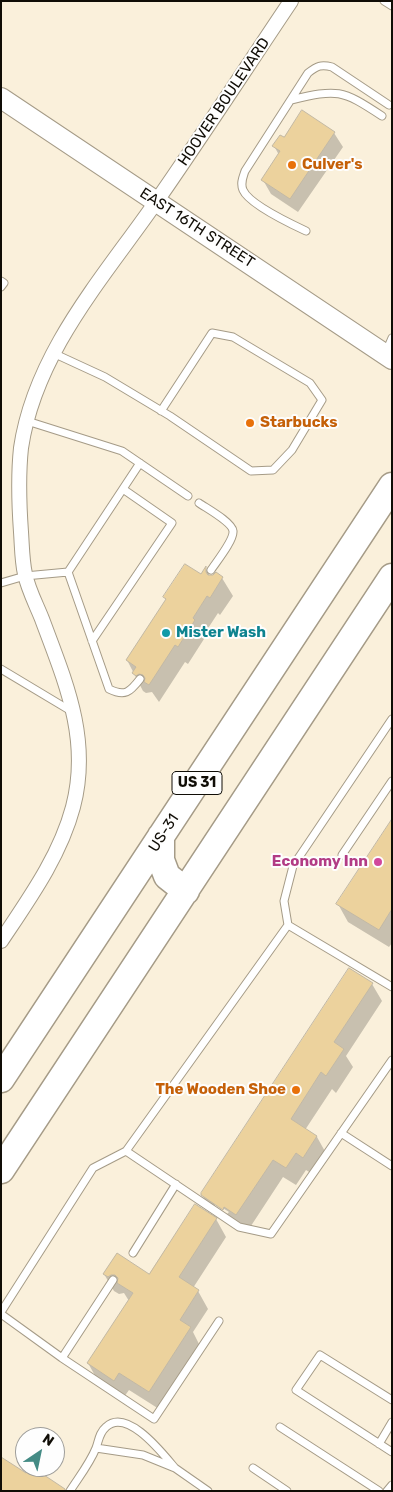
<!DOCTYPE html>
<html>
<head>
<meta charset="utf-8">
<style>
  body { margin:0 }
  #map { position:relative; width:393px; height:1492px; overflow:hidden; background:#faf0db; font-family:Rubik,sans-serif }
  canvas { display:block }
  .frame { position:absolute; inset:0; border:2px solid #100d06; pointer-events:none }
  .north { position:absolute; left:15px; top:1427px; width:50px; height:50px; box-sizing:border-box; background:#fefefe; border:1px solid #9f9e9b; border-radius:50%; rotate:34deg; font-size:14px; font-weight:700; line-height:20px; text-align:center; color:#100d06 }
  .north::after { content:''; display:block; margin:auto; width:18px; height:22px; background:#448b85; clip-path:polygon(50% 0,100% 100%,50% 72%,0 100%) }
</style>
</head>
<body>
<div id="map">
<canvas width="393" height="1492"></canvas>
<div class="frame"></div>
<div class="north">N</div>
</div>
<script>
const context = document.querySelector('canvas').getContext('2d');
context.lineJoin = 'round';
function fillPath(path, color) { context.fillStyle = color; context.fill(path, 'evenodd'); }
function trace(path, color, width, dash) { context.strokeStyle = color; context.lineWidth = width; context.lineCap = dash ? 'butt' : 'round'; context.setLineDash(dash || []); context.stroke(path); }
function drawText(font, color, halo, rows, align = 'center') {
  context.font = font + ' Rubik,sans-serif'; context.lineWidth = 4; context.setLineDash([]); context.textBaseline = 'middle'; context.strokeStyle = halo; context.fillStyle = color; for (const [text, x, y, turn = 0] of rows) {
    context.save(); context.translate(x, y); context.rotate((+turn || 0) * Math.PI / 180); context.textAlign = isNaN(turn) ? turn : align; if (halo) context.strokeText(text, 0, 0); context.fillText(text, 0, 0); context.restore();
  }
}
fillPath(new Path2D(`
  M302 111 334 133 343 147 298 212 271 194 263 180 279 155 274 146 284 139Z
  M206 569 210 576 216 574 222 578 233 596 220 615 218 613 203 636 204 639 188 664 185 662 159 702 152 692 146 693 143 691 127 660 167 601 165 598 201 576Z
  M392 821V943L389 947 348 922 338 904Z
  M372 984 382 1001 346 1056 353 1067 336 1093 332 1089 305 1130 317 1137 327 1155 314 1175 306 1170 296 1185 283 1177 247 1232 213 1213 202 1195ZM215 1203 229 1212 227 1214 215 1206Z
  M216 1219 226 1237 193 1288 198 1291 208 1309 193 1332 200 1346 159 1409 129 1390 124 1397 98 1381 88 1363 129 1301 124 1293 119 1294 114 1291 104 1274 150 1276Z`), '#0003');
const building = new Path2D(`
  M302 110 335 132 290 199 261 180 280 151 272 146 280 135 284 137Z
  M185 564 201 574 206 566V572L208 575H213L216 572 223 577 210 598 207 596 193 618 195 620 178 647 175 645 149 685 144 682 145 678 143 675 139 674 136 676 132 673 136 667 126 660 166 599 163 597Z
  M392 819V909L379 930 336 904Z
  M349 968 373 983 334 1042 344 1049 326 1076 321 1072 291 1119 317 1136 303 1158 296 1153 286 1168 273 1160 236 1215 224 1207 223 1210 201 1195V1193Z
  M195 1204 217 1218 179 1277 199 1290 180 1320 191 1327 149 1392 119 1373 114 1381 87 1363 133 1293 117 1283 118 1278 115 1275H111L108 1277 103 1274 117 1253 149 1274Z
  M1 1457 26 1473 32 1467 65 1489V1491H1Z`);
fillPath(building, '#ecd29d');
trace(building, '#c2b8a4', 1);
const lane = new Path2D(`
  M384 1 392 6
  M291 100C338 89 341 89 382 116
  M306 231C291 224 249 204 243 190 240 183 243 177 245 171L308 73C317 66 321 64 332 67L389 105
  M1 281 4 283 1 287
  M386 352 392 338
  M53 353 105 377 170 416 251 471 273 470 292 450 322 400 310 383 233 337 212 333 161 411
  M27 421 122 451 188 496
  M199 503C206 508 232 522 233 531 234 540 217 561 211 570
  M68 572 109 689C125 697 130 692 140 679
  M68 572 140 463
  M1 583 25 576 68 572
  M92 641 172 523 123 489
  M1 669 71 711
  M392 719 293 866 284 901 288 925 126 1151 239 1227 271 1234 392 1060
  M342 855 392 781
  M288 925 392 987
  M341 1133 392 1166
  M133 1253 176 1184
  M1 1312 93 1168 126 1151
  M1 1314 62 1358 154 1419 219 1321
  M62 1358 113 1280
  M392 1400 320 1355 296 1390 392 1452
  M280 1427 379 1491
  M379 1444 392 1422
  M96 1448 143 1455 175 1468 208 1491
  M253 1468 287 1491
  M70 1491C79 1477 90 1463 96 1448 99 1440 99 1433 106 1427 127 1407 163 1454 175 1468
  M387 1491 392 1485`);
const street = new Path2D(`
  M1 941C29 899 60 856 73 807 91 739 65 681 42 619 36 604 28 589 25 574 22 561 22 546 21 532 19 504 18 476 21 448 35 353 103 278 156 202 202 136 246 68 291 1`);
const secondary = new Path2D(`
  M1 98 392 359`);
const highway = new Path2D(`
  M161 836V860L167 876 186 891
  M1 1079 392 486
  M1 1170 392 577`);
trace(lane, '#a59b87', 9);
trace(street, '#a59b87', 16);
trace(secondary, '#a59b87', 22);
trace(highway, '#a59b87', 29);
trace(lane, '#fff', 7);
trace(street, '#fff', 14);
trace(secondary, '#fff', 20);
trace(highway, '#fff', 26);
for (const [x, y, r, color] of [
  [292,165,5,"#e8710a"],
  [250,423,5,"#e8710a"],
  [166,633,5,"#0f9aa8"],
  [378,862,5,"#d1479c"],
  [296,1090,5,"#e8710a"]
]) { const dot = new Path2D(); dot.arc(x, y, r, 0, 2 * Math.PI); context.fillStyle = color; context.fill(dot); trace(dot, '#fefefe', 2); }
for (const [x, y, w] of [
  [197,783,50]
]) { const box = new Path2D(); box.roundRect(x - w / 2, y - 11.5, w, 23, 4); context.fillStyle = '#fefefe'; context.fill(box); trace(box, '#100d06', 1); }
drawText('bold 14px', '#100d06', null, [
  ["US 31",197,783]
]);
drawText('15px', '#100d06', '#fefefe', [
  ["HOOVER BOULEVARD",224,102,-56],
  ["EAST 16TH STREET",197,228,33],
  ["US-31",164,833,-57]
]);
drawText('bold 15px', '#c56008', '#fefefe', [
  ["Culver's",302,165],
  ["Starbucks",260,423],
  ["The Wooden Shoe",286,1090,"right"]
], 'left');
drawText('bold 15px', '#0d838f', '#fefefe', [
  ["Mister Wash",176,633]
], 'left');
drawText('bold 15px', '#b23c85', '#fefefe', [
  ["Economy Inn",368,862]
], 'right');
</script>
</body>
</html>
